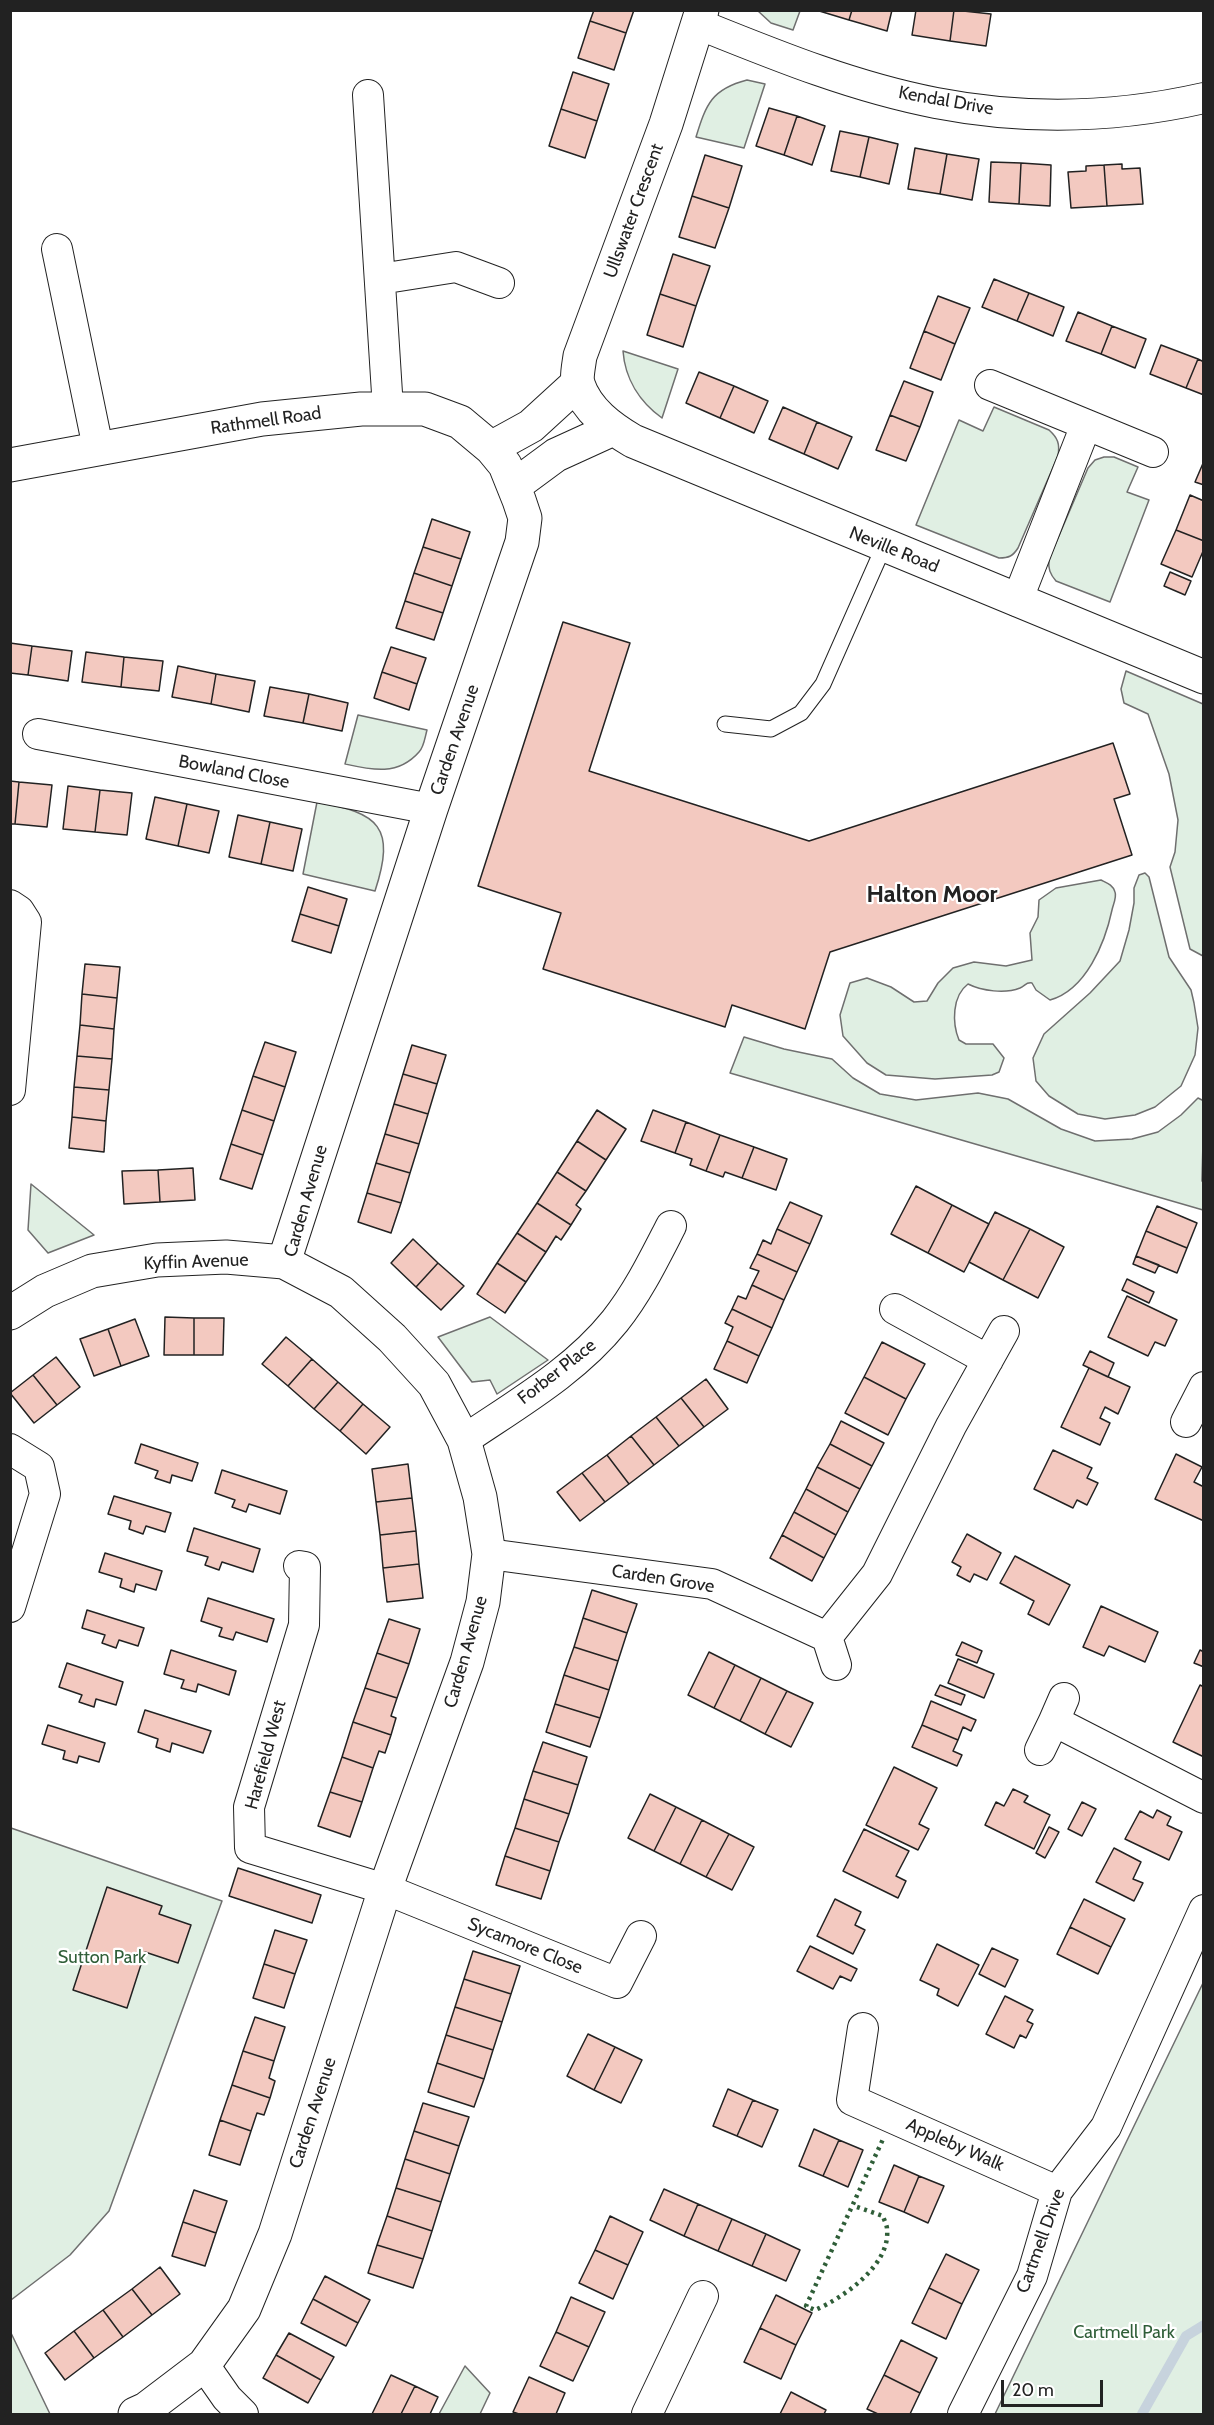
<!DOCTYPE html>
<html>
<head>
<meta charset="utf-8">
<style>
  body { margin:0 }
  #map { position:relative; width:1214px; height:2425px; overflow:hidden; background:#fff; font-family:Cabin,sans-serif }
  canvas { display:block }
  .frame { position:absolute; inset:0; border:12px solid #222; pointer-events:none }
  .scale { position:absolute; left:1001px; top:2380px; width:102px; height:27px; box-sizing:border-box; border:3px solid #222; border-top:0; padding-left:8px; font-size:18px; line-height:21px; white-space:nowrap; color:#222; -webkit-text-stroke:4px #fff; paint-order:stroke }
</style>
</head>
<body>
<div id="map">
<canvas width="1214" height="2425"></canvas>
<div class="frame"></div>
<div class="scale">20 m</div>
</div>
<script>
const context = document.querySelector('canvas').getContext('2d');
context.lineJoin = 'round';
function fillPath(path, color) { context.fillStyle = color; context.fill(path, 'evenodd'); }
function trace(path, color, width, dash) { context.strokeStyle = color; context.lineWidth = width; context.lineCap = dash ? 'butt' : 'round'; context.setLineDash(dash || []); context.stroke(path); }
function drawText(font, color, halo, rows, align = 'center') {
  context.font = font + ' Cabin,sans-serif'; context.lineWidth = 4.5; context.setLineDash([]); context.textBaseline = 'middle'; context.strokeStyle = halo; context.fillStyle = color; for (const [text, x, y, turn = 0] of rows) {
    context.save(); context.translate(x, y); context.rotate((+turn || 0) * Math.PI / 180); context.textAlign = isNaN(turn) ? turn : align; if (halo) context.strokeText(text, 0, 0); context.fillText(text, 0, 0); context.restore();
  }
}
const green = new Path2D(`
  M758 11H800L793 30 771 23Z
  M747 80 765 84 744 148 696 137C706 104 712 89 747 80Z
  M623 351 678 369 662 418C640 402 625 379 623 351Z
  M994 407 1049 430C1058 438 1060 444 1058 456L1018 548C1013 556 1009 558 999 558L916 525 959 420 983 431Z
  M1104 457H1114L1138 467 1127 492 1149 500 1110 602 1056 581C1050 574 1048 569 1049 559L1088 468 1095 460Z
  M1126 671 1203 704V956L1190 949 1170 867 1175 852 1178 820 1169 774 1148 714 1124 703 1121 689Z
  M358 715 427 730C425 737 424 747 419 752 398 776 372 770 345 764Z
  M317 802C379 813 396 827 375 891L303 874Z
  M1145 873 1149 877 1169 957 1191 990 1194 1003 1198 1028 1195 1055 1181 1086 1155 1107 1135 1115 1105 1119 1078 1114 1049 1096 1036 1081 1033 1058 1044 1034 1090 993 1120 961 1129 930 1134 903V888L1139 875Z
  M1101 880C1107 883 1113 885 1115 892 1117 897 1113 905 1112 910 1105 943 1086 990 1050 1000L1036 990 1032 983C1026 982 1026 985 1020 988 1005 994 982 991 968 984 952 996 952 1023 959 1040L966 1044H993L1004 1058 999 1072 992 1075 935 1079 886 1075 867 1063 843 1036 840 1015 850 983 867 978 891 987 914 1002 927 1001 938 983 953 968 974 962 1006 966 1032 960 1030 933 1038 917 1039 900 1056 888Z
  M744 1037 784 1049 832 1059 853 1078 880 1094 916 1100 978 1093 1008 1099 1061 1129 1095 1141 1132 1139 1158 1132 1181 1115 1198 1098 1204 1101 1202 1181 1203 1182V1210L730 1073Z
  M31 1184 94 1235 48 1253 28 1230Z
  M490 1317 548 1360 497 1394 490 1380 472 1382 438 1337Z
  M11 1828 222 1901 109 2211 70 2255 11 2300Z
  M1203 1983V2414H995Z
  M10 2333H11L50 2414H11Z
  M465 2366 490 2393 480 2414H439Z`);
fillPath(green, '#e0efe3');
trace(green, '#6f6f6f', 1.5);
trace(new Path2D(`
  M1142 2414 1186 2336 1204 2325`), '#c7d3dd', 10);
const building = new Path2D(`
  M594 10H634L626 33 590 21Z
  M816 10H852L849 20Z
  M852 10H892L887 31 849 20Z
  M916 10H954L950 41 912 35Z
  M954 10 991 14 986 46 950 41Z
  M590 21 626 33 614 70 578 58Z
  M573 72 609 84 597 121 561 109Z
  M769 108 797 116 784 155 756 146Z
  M561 109 597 121 585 158 549 146Z
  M797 116 825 126 812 165 784 155Z
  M840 131 869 137 860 177 831 171Z
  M869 137 898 144 889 184 860 177Z
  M915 148 947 154 940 194 908 189Z
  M947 154 979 159 972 200 940 194Z
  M705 155 742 166 729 208 692 196Z
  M991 162 1021 163 1019 204 989 202Z
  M1021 163 1051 165 1050 206 1019 204Z
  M1122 164V169L1140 168 1143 204 1107 206 1104 165Z
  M1104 165 1107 206 1071 208 1068 172 1086 171V166Z
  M692 196 729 208 715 248 679 237Z
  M673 254 710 266 696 306 660 294Z
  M994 279 1029 293 1017 321 982 307Z
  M1029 293 1064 307 1053 336 1017 321Z
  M660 294 696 306 683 347 647 335Z
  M938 296 970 308 955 344 924 331Z
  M1078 312 1112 326 1101 354 1066 341Z
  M1112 326 1146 339 1135 368 1101 354Z
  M924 331 955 344 941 380 910 368Z
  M1161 345 1198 359 1186 388 1150 374Z
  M1198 359 1204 362V395L1186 388Z
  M699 372 734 386 720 418 686 403Z
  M904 381 933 392 920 427 890 415Z
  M734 386 768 401 754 433 720 418Z
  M783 407 817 422 804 454 769 439Z
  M890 415 920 427 906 461 876 450Z
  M817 422 852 437 838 469 804 454Z
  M1204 461V485L1195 482Z
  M1190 495 1204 501V541L1176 530Z
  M432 519 470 532 461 559 423 547Z
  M1176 530 1204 541V549L1192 577 1161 564Z
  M423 547 461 559 452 586 414 573Z
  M1170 572 1191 581 1185 595 1164 586Z
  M414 573 452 586 443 613 405 601Z
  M405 601 443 613 434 640 396 628Z
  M563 622 630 643 589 771 809 841 1113 743 1130 794 1114 799 1132 855 830 952 805 1029 732 1005 725 1027 543 969 561 913 478 886Z
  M10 643 32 646 28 675 10 673Z
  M32 646 72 651 68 681 28 675Z
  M391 647 426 658 417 684 382 672Z
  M86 652 124 657 121 687 82 682Z
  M124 657 163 661 159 691 121 687Z
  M178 666 216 674 211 704 172 697Z
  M382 672 417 684 409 710 374 698Z
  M216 674 255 681 249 712 211 704Z
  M270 687 309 694 303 723 264 716Z
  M309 694 348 703 342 731 303 723Z
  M10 781 19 782 15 824H10Z
  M19 782 52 785 47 827 15 824Z
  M68 786 100 790 95 832 63 829Z
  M100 790 132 793 127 835 95 832Z
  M155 797 187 804 178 846 146 839Z
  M187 804 219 811 209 853 178 846Z
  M238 815 270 822 261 864 229 857Z
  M270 822 302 829 293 871 261 864Z
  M308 887 347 899 339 926 300 914Z
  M300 914 339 926 331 953 292 941Z
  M85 964 120 967 117 998 82 994Z
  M82 994 117 998 114 1029 80 1025Z
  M80 1025 114 1029 112 1059 77 1056Z
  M265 1042 296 1052 285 1087 253 1076Z
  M412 1045 446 1055 437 1084 403 1074Z
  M77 1056 112 1059 109 1090 74 1087Z
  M403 1074 437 1084 428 1114 394 1104Z
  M253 1076 285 1087 274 1121 242 1110Z
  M74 1087 109 1090 106 1121 72 1117Z
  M394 1104 428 1114 419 1144 385 1134Z
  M242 1110 274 1121 263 1155 231 1144Z
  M597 1110 626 1129 606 1160 577 1141Z
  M653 1110 686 1122 675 1153 641 1141Z
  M72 1117 106 1121 104 1152 69 1148Z
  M686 1122 720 1135 706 1171 690 1165 692 1159 675 1153Z
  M385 1134 419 1144 410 1173 376 1163Z
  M720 1135 754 1147 742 1178 725 1172 723 1177 706 1171Z
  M577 1141 606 1160 586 1191 557 1172Z
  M231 1144 263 1155 252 1189 220 1179Z
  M754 1147 787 1159 776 1190 742 1178Z
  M376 1163 410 1173 401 1203 367 1193Z
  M193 1168 195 1200 160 1202 158 1170Z
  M158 1170 160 1202 124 1204 122 1171Z
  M557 1172 586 1191 576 1205 581 1209 571 1225 537 1203Z
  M916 1186 952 1205 928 1253 891 1234Z
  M367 1193 401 1203 391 1233 358 1222Z
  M790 1202 822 1216 810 1244 777 1229Z
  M537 1203 571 1225 561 1240 556 1236 546 1252 517 1233Z
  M952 1205 989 1224 964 1272 928 1253Z
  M1157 1206 1197 1223 1187 1248 1146 1231Z
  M995 1212 1030 1229 1003 1280 969 1262Z
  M777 1229 810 1244 797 1272 757 1254 763 1240 771 1244Z
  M1030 1229 1064 1247 1038 1298 1003 1280Z
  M1146 1231 1187 1248 1177 1273 1136 1256Z
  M517 1233 546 1252 526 1282 497 1263Z
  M413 1239 438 1263 416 1287 391 1263Z
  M757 1254 797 1272 784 1300 752 1285 759 1271 750 1268Z
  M1136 1256 1159 1265 1155 1273 1133 1264Z
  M438 1263 464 1286 441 1310 416 1287Z
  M497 1263 526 1282 505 1313 477 1294Z
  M1127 1279 1154 1292 1149 1303 1122 1290Z
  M752 1285 784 1300 772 1328 732 1309 738 1296 746 1299Z
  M1127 1296 1177 1320 1165 1346 1155 1342 1148 1356 1108 1337Z
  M732 1309 772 1328 759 1356 727 1341 733 1327 725 1323Z
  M165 1317 194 1318V1355H164Z
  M194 1318H224L223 1355H194Z
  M135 1319 149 1356 121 1366 108 1329Z
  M108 1329 121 1366 94 1376 80 1339Z
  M286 1337 312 1359 288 1386 262 1364Z
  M727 1341 759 1356 747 1383 714 1369Z
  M882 1342 925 1364 906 1399 864 1377Z
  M1090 1351 1114 1363 1108 1377 1083 1365Z
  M56 1357 80 1387 57 1405 33 1375Z
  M312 1359 338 1382 314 1409 288 1386Z
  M1089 1368 1130 1387 1118 1414 1105 1407 1100 1418 1110 1423 1100 1445 1061 1427Z
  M33 1375 57 1405 34 1423 10 1393Z
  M864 1377 906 1399 888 1435 845 1413Z
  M706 1379 728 1409 704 1427 681 1398Z
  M338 1382 363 1404 340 1431 314 1409Z
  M681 1398 704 1427 679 1446 656 1417Z
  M363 1404 390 1427 366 1454 340 1431Z
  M656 1417 679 1446 654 1465 631 1436Z
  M841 1421 884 1443 872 1466 830 1444Z
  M631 1436 654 1465 629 1484 607 1455Z
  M141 1444 198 1463 192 1481 172 1475 170 1483 155 1478 158 1471 135 1463Z
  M830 1444 872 1466 860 1489 817 1467Z
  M1053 1450 1092 1468 1087 1478 1098 1483 1087 1505 1077 1500 1073 1508 1034 1489Z
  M1176 1454 1202 1467 1194 1482 1204 1487V1521L1155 1499Z
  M607 1455 629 1484 605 1502 582 1473Z
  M408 1464 412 1498 376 1502 372 1469Z
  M817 1467 860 1489 848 1512 806 1489Z
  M222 1470 287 1491 280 1514 249 1504 246 1512 232 1507 235 1500 215 1493Z
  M582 1473 605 1502 580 1521 557 1492Z
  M806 1489 848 1512 836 1535 794 1512Z
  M114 1496 171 1513 165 1532 146 1526 143 1534 129 1529 131 1521 108 1514Z
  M412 1498 416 1531 380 1535 376 1502Z
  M794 1512 836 1535 824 1558 782 1535Z
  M194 1528 260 1549 253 1572 222 1562 219 1570 205 1565 208 1557 187 1551Z
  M416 1531 419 1564 383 1568 380 1535Z
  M967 1534 1001 1553 987 1580 974 1574 970 1582 957 1575 961 1567 952 1562Z
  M782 1535 824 1558 812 1581 770 1558Z
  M105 1553 162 1571 156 1590 136 1584 134 1592 120 1587 122 1579 99 1572Z
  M1015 1556 1070 1585 1049 1625 1028 1614 1034 1601 1000 1583Z
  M419 1564 423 1598 387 1602 383 1568Z
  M592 1590 637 1604 627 1633 583 1618Z
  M208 1598 274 1619 267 1642 236 1632 233 1640 219 1636 222 1628 201 1621Z
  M1101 1606 1158 1632 1145 1662 1109 1646 1104 1656 1083 1647Z
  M87 1610 144 1628 138 1646 119 1640 116 1648 102 1643 105 1635 82 1628Z
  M583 1618 627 1633 618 1661 574 1647Z
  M389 1619 420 1629 409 1664 377 1653Z
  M962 1642 982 1651 977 1663 956 1655Z
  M574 1647 618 1661 609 1690 564 1675Z
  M171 1650 236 1671 229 1695 198 1684 196 1692 181 1688 184 1680 164 1674Z
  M1200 1650 1204 1652V1667L1194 1663Z
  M709 1652 735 1665 714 1708 688 1695Z
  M377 1653 409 1664 397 1698 365 1688Z
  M958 1659 994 1674 984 1698 948 1683Z
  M67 1663 123 1682 116 1705 96 1699 94 1707 79 1702 82 1695 59 1687Z
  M735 1665 761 1678 740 1721 714 1708Z
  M564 1675 609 1690 600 1718 555 1704Z
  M761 1678 787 1691 765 1734 740 1721Z
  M940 1685 965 1695 961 1705 935 1695Z
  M1200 1685 1204 1687V1757L1173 1742Z
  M365 1688 397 1698 391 1716 396 1718 391 1735 353 1722Z
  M787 1691 813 1703 791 1747 765 1734Z
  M931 1701 976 1720 971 1731 963 1727 958 1740 922 1725Z
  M555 1704 600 1718 590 1747 546 1732Z
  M145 1710 211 1731 203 1753 172 1743 170 1752 156 1747 158 1739 138 1732Z
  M353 1722 391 1735 385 1753 379 1751 373 1768 342 1757Z
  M48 1725 105 1743 99 1762 79 1756 77 1763 63 1759 65 1751 42 1744Z
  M922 1725 958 1740 953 1751 962 1755 957 1766 912 1747Z
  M543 1742 587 1757 578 1785 533 1771Z
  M342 1757 373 1768 362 1802 330 1792Z
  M894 1767 937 1788 919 1824 929 1829 918 1850 866 1825Z
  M533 1771 578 1785 569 1814 524 1799Z
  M1013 1789 1028 1796 1024 1802 1050 1815 1034 1849 985 1825 996 1802 1004 1806Z
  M330 1792 362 1802 350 1837 318 1826Z
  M650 1794 676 1807 654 1851 628 1838Z
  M524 1799 569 1814 559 1842 515 1828Z
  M1082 1802 1096 1809 1082 1836 1068 1829Z
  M676 1807 702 1820 680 1864 654 1851Z
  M1157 1810 1171 1817 1167 1825 1182 1832 1169 1860 1125 1839 1140 1811 1153 1818Z
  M702 1820 729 1834 706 1877 680 1864Z
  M1049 1827 1059 1832 1045 1858 1036 1853Z
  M515 1828 559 1842 550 1871 505 1856Z
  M864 1829 909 1851 896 1876 906 1881 898 1898 843 1871Z
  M729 1834 754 1847 732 1890 706 1877Z
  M1114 1848 1141 1862 1133 1879 1143 1883 1134 1901 1096 1882Z
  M505 1856 550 1871 541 1899 496 1885Z
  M238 1868 321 1895 312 1923 229 1896Z
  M107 1887 162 1906 159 1914 191 1925 178 1963 145 1952 127 2008 73 1990Z
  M835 1899 861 1912 855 1925 865 1930 853 1954 817 1936Z
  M1084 1899 1125 1919 1111 1947 1070 1927Z
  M1070 1927 1111 1947 1098 1974 1057 1954Z
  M275 1930 307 1940 295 1974 264 1964Z
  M937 1944 979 1965 958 2006 937 1995 939 1989 920 1980Z
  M810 1946 857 1969 851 1981 840 1976 833 1989 797 1971Z
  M992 1948 1018 1960 1005 1987 979 1974Z
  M473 1951 520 1966 511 1994 464 1979Z
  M264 1964 295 1974 284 2008 253 1998Z
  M464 1979 511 1994 502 2022 455 2007Z
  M1005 1996 1033 2010 1027 2021 1033 2024 1026 2038 1020 2035 1014 2048 986 2034Z
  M455 2007 502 2022 493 2050 446 2035Z
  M255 2017 285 2027 274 2061 243 2051Z
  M588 2034 615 2047 594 2090 567 2076Z
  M446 2035 493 2050 484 2079 437 2063Z
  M615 2047 642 2060 621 2103 594 2090Z
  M243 2051 274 2061 269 2078 275 2081 270 2098 232 2085Z
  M437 2063 484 2079 474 2107 428 2092Z
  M232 2085 270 2098 264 2115 257 2113 251 2131 220 2120Z
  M728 2089 753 2100 737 2136 713 2126Z
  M753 2100 778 2110 762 2147 737 2136Z
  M423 2103 469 2117 459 2146 414 2131Z
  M220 2120 251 2131 240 2165 209 2155Z
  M814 2129 839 2140 823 2176 799 2166Z
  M414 2131 459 2146 450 2174 405 2159Z
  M839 2140 863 2150 848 2187 823 2176Z
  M405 2159 450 2174 441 2202 396 2188Z
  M894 2165 919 2176 904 2212 879 2202Z
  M919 2176 944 2186 928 2223 904 2212Z
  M396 2188 441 2202 432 2231 387 2216Z
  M664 2189 698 2204 684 2236 650 2220Z
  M194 2190 227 2201 216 2233 183 2222Z
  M698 2204 732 2219 718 2251 684 2236Z
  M387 2216 432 2231 423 2259 377 2245Z
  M610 2216 643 2232 628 2265 595 2250Z
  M732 2219 766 2234 752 2266 718 2251Z
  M183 2222 216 2233 205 2266 172 2256Z
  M766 2234 800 2250 786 2281 752 2266Z
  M377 2245 423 2259 413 2288 368 2273Z
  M595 2250 628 2265 613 2299 579 2283Z
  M946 2254 979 2270 962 2304 929 2288Z
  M160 2267 180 2294 152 2315 132 2289Z
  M325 2276 370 2300 358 2323 313 2299Z
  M929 2288 962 2304 946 2339 912 2323Z
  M132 2289 152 2315 123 2337 103 2310Z
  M776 2295 812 2313 796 2345 760 2328Z
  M571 2297 605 2312 589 2347 556 2332Z
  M313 2299 358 2323 346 2346 301 2323Z
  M103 2310 123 2337 94 2358 74 2331Z
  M760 2328 796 2345 781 2379 744 2362Z
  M74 2331 94 2358 65 2380 45 2353Z
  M556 2332 589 2347 573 2381 540 2366Z
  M289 2333 334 2357 321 2380 276 2355Z
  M901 2340 937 2358 920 2393 884 2375Z
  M276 2355 321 2380 308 2403 263 2378Z
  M391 2375 415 2386 401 2414H372Z
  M884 2375 920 2393 910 2414H878L867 2409Z
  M529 2377 565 2393 556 2414H519L513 2412Z
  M415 2386 438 2397 430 2414H401Z
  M791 2392 826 2410 824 2414H780Z`);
fillPath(building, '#f3c9c0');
trace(building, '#222', 1.5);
const lane = new Path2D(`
  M725 724 771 729 801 713 823 684 884 546`);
const street = new Path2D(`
  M698 24C775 55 853 87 936 103 1024 120 1116 118 1204 98
  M368 95 388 409
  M57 249 98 448
  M380 279 456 267 499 283
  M990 385 1153 452
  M1017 601 1086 425
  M38 734 431 809
  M10 905 19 911 26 922 10 1090
  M895 1309 988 1360
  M1186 1422 1204 1387
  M464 1440C517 1404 575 1371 615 1321 638 1292 654 1259 671 1226
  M10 1449 39 1467 45 1494 10 1607
  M489 1554 712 1584 827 1637 877 1574 951 1426 1004 1331
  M299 1566 305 1567 304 1625 249 1807 250 1848 385 1889 617 1983 641 1936
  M827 1637 836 1665
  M1054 1721 1064 1698
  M1040 1750 1054 1721 1204 1798
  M863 2028 852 2100 1057 2191
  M204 2365 227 2398 243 2414
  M647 2414 703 2296
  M963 2414 1032 2276 1057 2191 1106 2127 1204 1910`);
const secondary = new Path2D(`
  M702 10 666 124 580 356C579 364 576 377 578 384 587 411 611 428 633 441L1204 677
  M491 448 531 426 578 383
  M10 465 262 419 361 409H425L460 422 491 448 505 465 519 500 525 518 522 542 431 809 284 1262 341 1292 392 1338 434 1384 464 1440 480 1497 489 1554 483 1602 467 1662 385 1889 275 2234 244 2309 204 2365 146 2409 135 2414
  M514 486 556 455 613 429
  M10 1313 45 1291 92 1271 157 1260 226 1257 284 1262`);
trace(lane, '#222', 17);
trace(street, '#222', 32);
trace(secondary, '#222', 35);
trace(lane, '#fff', 15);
trace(street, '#fff', 30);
trace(secondary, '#fff', 33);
trace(new Path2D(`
  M857 2207 883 2216C884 2220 887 2225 887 2229 891 2265 843 2298 815 2310L806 2306 884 2137`), '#2f5e38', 4.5, [3, 4.5]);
drawText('18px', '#222', '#fff', [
  ["Kendal Drive",946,101,10],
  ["Ullswater Crescent",634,211,-70],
  ["Rathmell Road",266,421,-8],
  ["Neville Road",894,550,22],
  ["Carden Avenue",455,740,-71],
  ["Bowland Close",234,772,11],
  ["Carden Avenue",306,1201,-74],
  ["Kyffin Avenue",196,1262,-2],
  ["Forber Place",557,1372,-38],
  ["Carden Grove",663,1579,9],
  ["Carden Avenue",466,1652,-74],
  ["Harefield West",266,1755,-75],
  ["Sycamore Close",525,1946,22],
  ["Carden Avenue",313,2113,-72],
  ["Appleby Walk",955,2145,24],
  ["Cartmell Drive",1041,2241,-70]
]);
drawText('18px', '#2f5e38', '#fff', [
  ["Sutton Park",102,1958],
  ["Cartmell Park",1124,2333]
]);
drawText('bold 24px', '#222', '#fff', [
  ["Halton Moor",932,895]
]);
</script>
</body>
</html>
